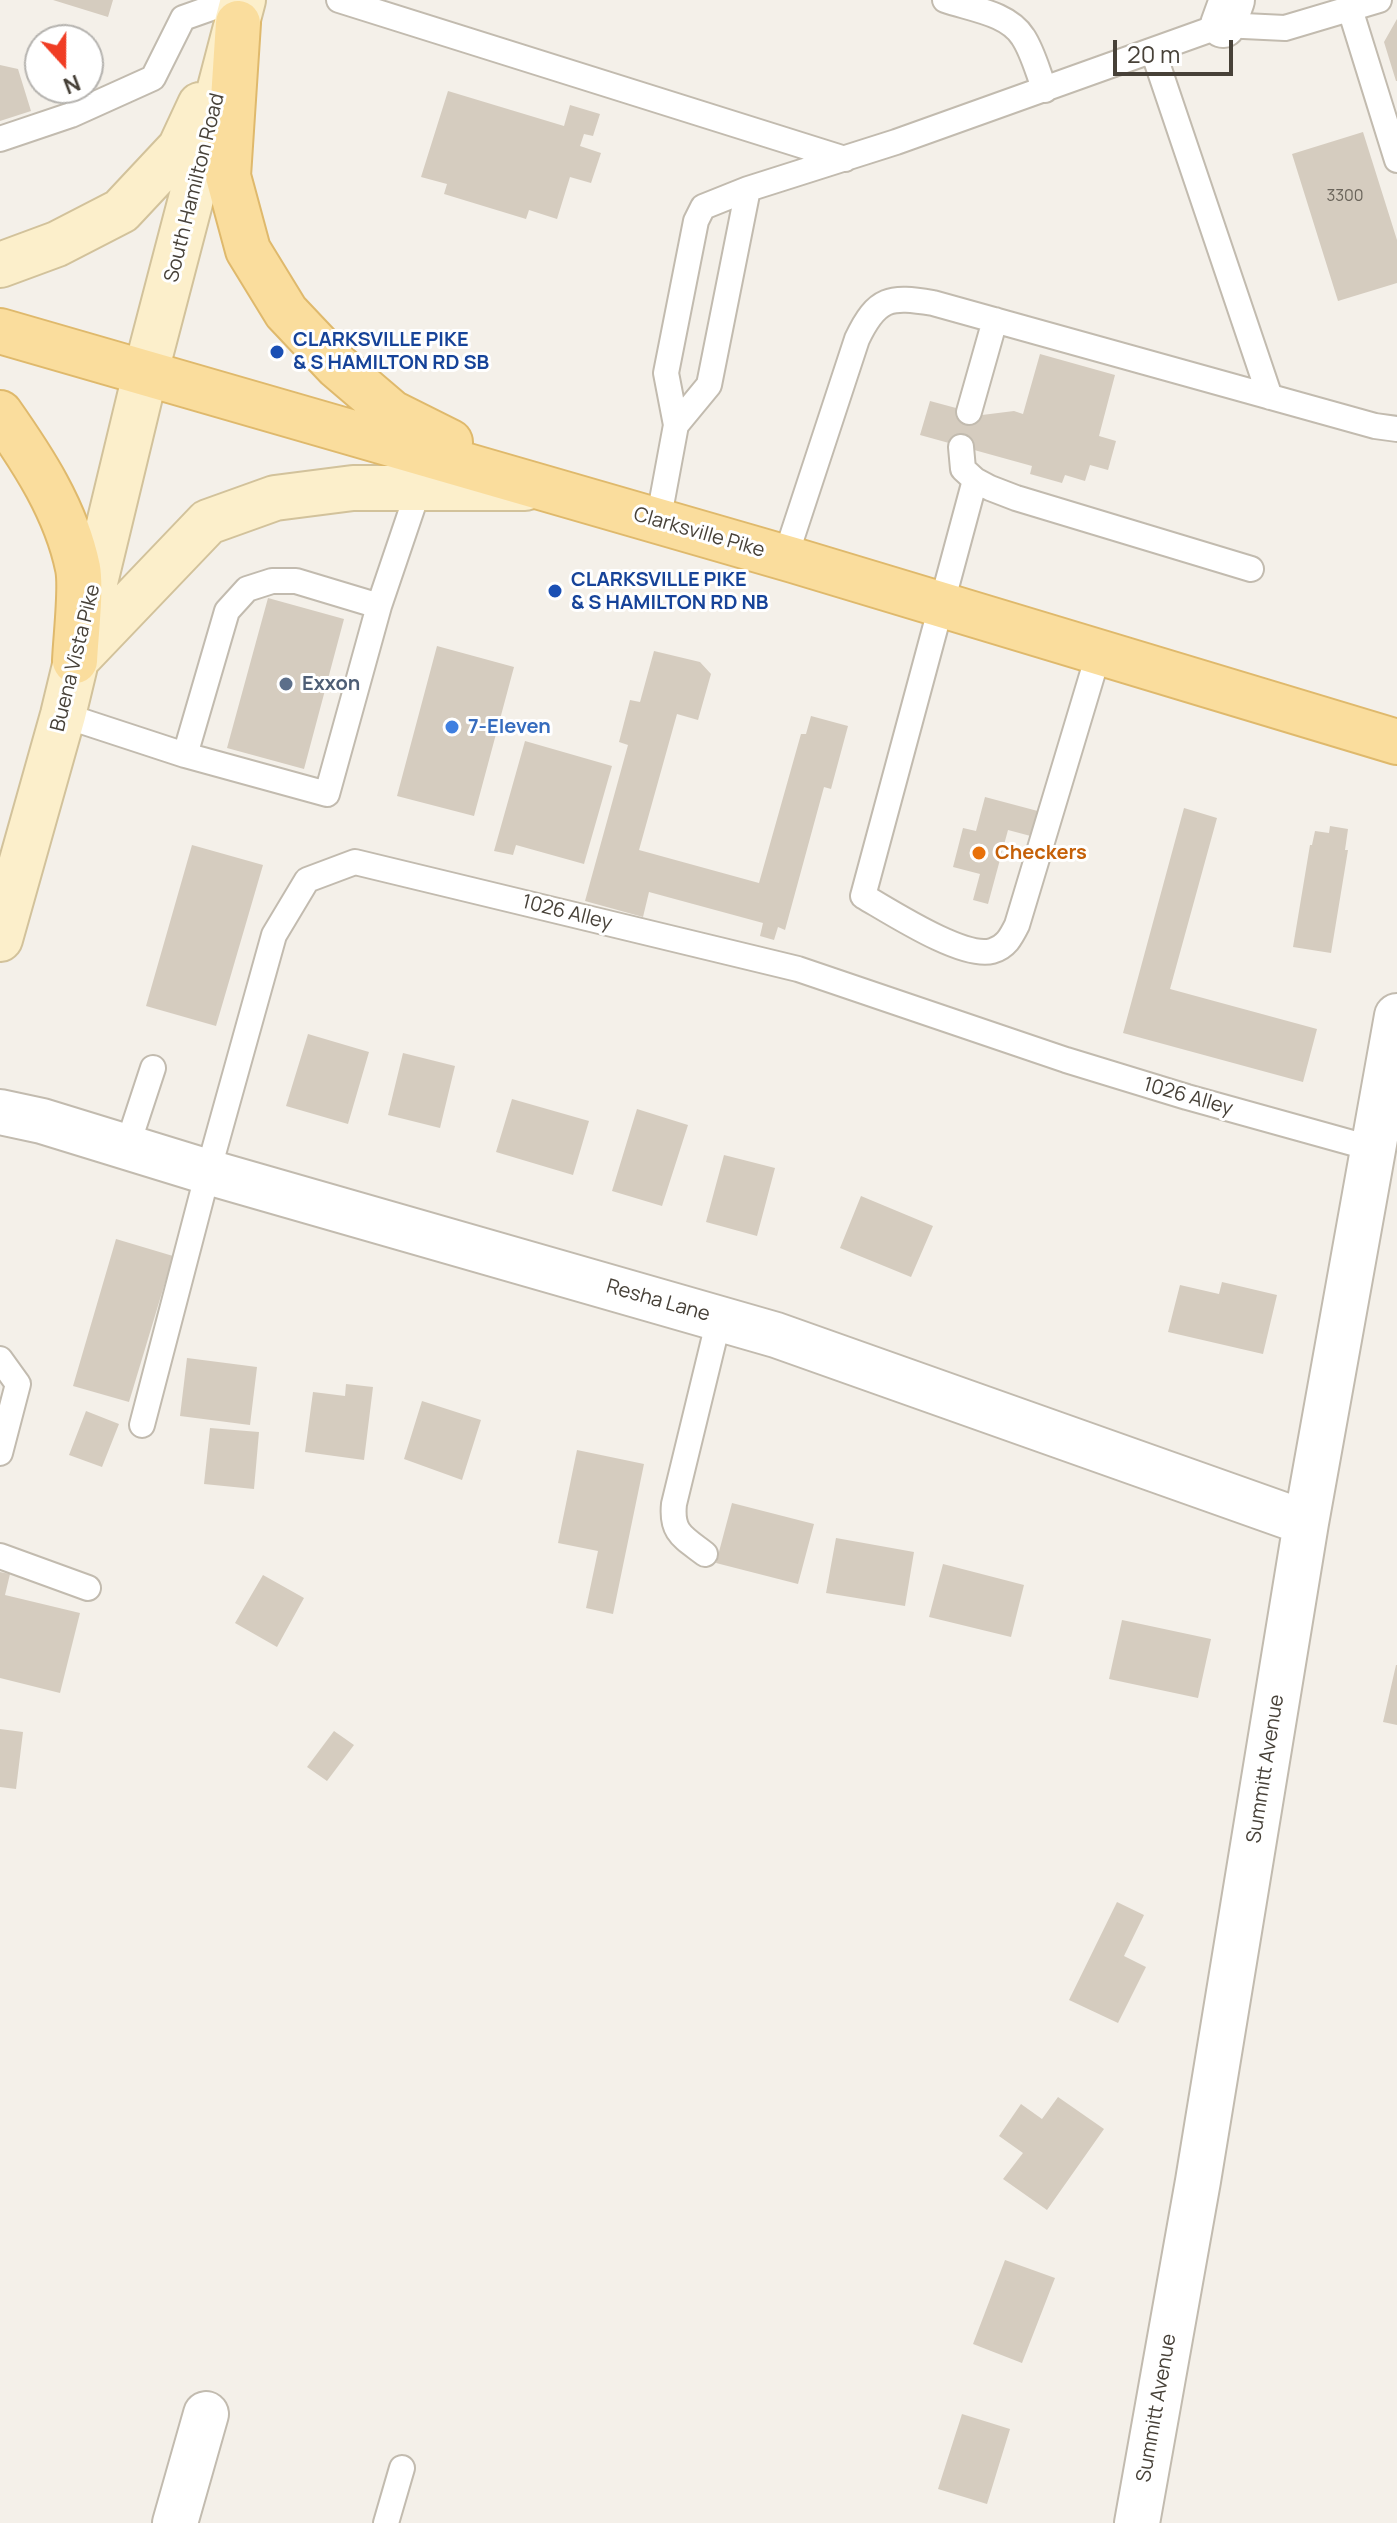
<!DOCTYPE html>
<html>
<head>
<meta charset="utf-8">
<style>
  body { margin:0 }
  #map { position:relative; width:1397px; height:2523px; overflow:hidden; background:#f4f0e9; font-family:Manrope,sans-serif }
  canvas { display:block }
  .north { position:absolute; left:24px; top:24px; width:80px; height:80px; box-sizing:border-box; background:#fff; border:2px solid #b5b3af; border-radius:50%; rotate:159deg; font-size:22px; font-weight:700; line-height:32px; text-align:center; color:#474138 }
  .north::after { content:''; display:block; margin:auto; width:28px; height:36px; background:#f03d24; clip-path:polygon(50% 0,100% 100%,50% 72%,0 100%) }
  .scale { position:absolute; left:1113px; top:40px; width:120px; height:36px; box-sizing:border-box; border:4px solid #474138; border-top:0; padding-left:10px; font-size:24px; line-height:28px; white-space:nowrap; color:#474138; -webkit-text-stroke:6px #fff; paint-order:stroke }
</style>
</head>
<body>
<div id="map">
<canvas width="1397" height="2523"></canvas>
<div class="north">N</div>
<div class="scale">20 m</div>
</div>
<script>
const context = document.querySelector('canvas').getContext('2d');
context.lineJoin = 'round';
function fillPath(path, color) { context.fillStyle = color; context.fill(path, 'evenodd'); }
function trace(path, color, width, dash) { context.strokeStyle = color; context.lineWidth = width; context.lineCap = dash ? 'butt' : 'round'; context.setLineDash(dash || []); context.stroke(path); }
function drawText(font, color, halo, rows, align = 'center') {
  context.font = font + ' Manrope,sans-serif'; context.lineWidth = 6; context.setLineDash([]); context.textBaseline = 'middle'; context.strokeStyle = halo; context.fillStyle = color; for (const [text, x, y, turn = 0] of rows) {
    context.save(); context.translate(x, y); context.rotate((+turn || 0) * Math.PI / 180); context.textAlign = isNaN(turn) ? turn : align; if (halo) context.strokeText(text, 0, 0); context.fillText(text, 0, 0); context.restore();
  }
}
fillPath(new Path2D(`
  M53 0H113L108 17Z
  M1397 19V81H1396L1384 42Z
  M0 65 18 69 31 111 0 121Z
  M448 91 564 126 570 105 600 114 593 136 584 134 580 146 601 153 591 183 570 177 557 219 529 210 526 219 444 194 447 184 421 177Z
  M1363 132 1397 240V283L1338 301 1292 154Z
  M1040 354 1115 375 1099 436 1116 441 1108 470 1090 465 1085 481 1065 475 1062 483 1030 474 1032 466 920 435 930 401 982 415 1014 411 1023 414Z
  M268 598 344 619 304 769 227 748Z
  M437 646 514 667 474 816 397 796Z
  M654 651 700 662 711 674 698 720 677 714 639 850 759 883 801 734H806L811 716 848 726 831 789 824 787 785 930 778 927 774 940 760 936 763 923 649 892 643 917 585 901 628 745 619 742 630 700 640 702Z
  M525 741 612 766 584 864 516 845 513 855 494 851Z
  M985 797 1049 814 1042 839 1008 830 988 904 973 900 980 874 953 867 963 828 976 831Z
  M1184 808 1217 818 1170 989 1317 1029 1303 1082 1123 1033Z
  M1330 826 1348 829 1345 850H1348L1331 953 1293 947 1310 845H1312L1315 831 1329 833Z
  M192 845 263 865 216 1026 146 1006Z
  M308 1034 369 1052 348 1124 286 1106Z
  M403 1053 455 1066 440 1128 388 1115Z
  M512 1099 589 1121 573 1175 496 1152Z
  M637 1109 688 1125 662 1206 612 1191Z
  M724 1155 775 1168 757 1236 706 1222Z
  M861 1196 933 1226 911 1277 840 1248Z
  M116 1239 173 1256 129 1402 73 1386Z
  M1222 1282 1277 1295 1263 1354 1168 1332 1180 1285 1219 1294Z
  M187 1358 257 1367 250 1425 180 1416Z
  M346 1384 373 1387 364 1460 305 1452 313 1392 345 1396Z
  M422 1401 481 1420 462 1480 404 1459Z
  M86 1411 119 1424 102 1467 69 1455Z
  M210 1428 259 1432 254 1489 204 1484Z
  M577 1450 644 1464 613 1614 586 1608 598 1551 558 1543Z
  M732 1503 814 1524 798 1584 716 1563Z
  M836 1538 914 1552 905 1606 826 1593Z
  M943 1564 1024 1585 1011 1637 929 1617Z
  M0 1572 10 1574 5 1595 80 1613 60 1693 0 1678Z
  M263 1575 304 1598 277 1647 235 1623Z
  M1122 1620 1211 1639 1198 1698 1109 1679Z
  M1396 1665H1397V1725L1383 1722Z
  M0 1729 23 1732 16 1789 0 1787Z
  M334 1731 354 1745 327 1781 307 1767Z
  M1117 1902 1144 1915 1124 1956 1146 1967 1118 2023 1069 2000Z
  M1058 2097 1104 2129 1047 2210 1003 2179 1023 2153 999 2136 1021 2104 1042 2119Z
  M1005 2260 1055 2278 1022 2363 973 2344Z
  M962 2414 1010 2429 987 2504 938 2489Z`), '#d5ccbf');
const lane = new Path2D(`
  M339 0 845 159
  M945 0C971 9 1008 13 1023 37 1033 52 1038 73 1045 90
  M1350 9 1397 160
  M1153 51 1270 397
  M0 139 71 115 153 78 183 18 234 0
  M969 412 995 320
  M676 425 666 373 696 221 703 207 748 189
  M961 447 963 469 975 480 863 896C891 912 963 959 992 951 1006 947 1011 937 1017 925L1099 652
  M975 480 990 488 1016 498 1251 569
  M658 522 676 425 709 385 748 189 896 142 1223 25 1285 28 1379 0
  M785 558 857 339C877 297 890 296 933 303L1375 426 1397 429
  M63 715 185 755 327 794 379 606 419 488
  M185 755 227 611 247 589 272 581H296L379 606
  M127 1147 153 1068
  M0 1359 18 1384 0 1453
  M142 1425 208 1172 274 935 307 880 355 862 798 969 1066 1060 1187 1097 1374 1149
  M705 1554C683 1537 671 1533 674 1504L719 1319
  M0 1556 88 1588
  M386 2523 402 2468`);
const street = new Path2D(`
  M1223 25 1232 0
  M0 1112 42 1121 208 1172 776 1335 1306 1523
  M175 2523 206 2414
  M1137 2523 1198 2181 1306 1523 1397 1016`);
const secondary = new Path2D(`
  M0 265 57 244 121 211 180 148 200 105
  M77 659 208 522 275 498 353 488H525
  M0 939 63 715 145 375 243 0`);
const primary = new Path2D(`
  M238 23 228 176 248 250 286 312 337 366 392 413 450 442
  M0 331 793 560 1397 742
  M0 413C33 460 66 510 78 568 82 589 76 637 75 661`);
trace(lane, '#c2bbaf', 28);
trace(street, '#c2bbaf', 48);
trace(secondary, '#d2c29b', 48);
trace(primary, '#dfb96c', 48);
trace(lane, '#fff', 24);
trace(street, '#fff', 44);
trace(secondary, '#fcefcb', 44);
trace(primary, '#fadd9d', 44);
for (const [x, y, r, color] of [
  [277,352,8,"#1a4fb4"],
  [555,591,8,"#1a4fb4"],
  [286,684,8,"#5c6f8a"],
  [452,727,8,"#3f7fe0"],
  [979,853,8,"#e8710a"]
]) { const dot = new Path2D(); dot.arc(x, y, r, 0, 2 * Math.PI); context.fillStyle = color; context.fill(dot); trace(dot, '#fff', 3); }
drawText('16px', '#6a645a', null, [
  ["3300",1345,197]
]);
drawText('20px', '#474138', '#fff', [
  ["South Hamilton Road",195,188,-76],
  ["Clarksville Pike",699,533,16],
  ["Buena Vista Pike",76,658,-76],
  ["1026 Alley",567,913,14],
  ["1026 Alley",1188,1097,16],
  ["Resha Lane",658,1301,16],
  ["Summitt Avenue",1266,1769,-81],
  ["Summitt Avenue",1157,2408,-80]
]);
drawText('bold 20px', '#164399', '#fff', [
  ["CLARKSVILLE PIKE",293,340],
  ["& S HAMILTON RD SB",293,363],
  ["CLARKSVILLE PIKE",571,580],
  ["& S HAMILTON RD NB",571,603]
], 'left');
drawText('bold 20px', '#4e5e75', '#fff', [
  ["Exxon",302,684]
], 'left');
drawText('bold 20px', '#366cbe', '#fff', [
  ["7-Eleven",468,727]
], 'left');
drawText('bold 20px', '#c56008', '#fff', [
  ["Checkers",995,853]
], 'left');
</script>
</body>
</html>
